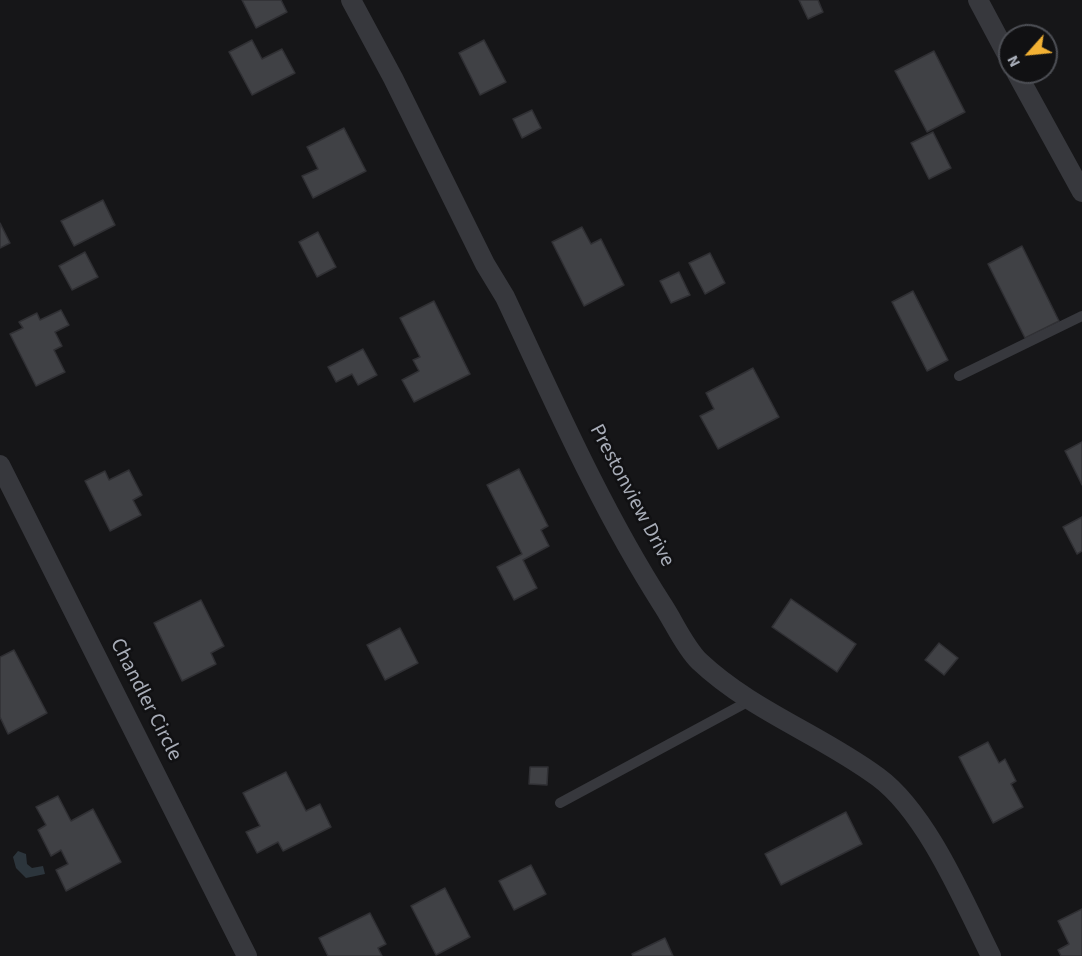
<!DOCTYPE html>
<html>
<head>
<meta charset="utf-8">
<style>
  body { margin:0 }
  #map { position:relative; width:1082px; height:956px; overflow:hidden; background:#161618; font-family:"Source Sans 3",sans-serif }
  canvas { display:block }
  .north { position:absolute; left:998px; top:24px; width:60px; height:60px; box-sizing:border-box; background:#111113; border:2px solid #4d4f55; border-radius:50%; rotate:243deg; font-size:16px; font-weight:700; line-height:24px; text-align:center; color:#a8adb8 }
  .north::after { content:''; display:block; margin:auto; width:21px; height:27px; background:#f2b134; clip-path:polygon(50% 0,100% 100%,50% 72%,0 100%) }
</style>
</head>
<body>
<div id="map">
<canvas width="1082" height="956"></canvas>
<div class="north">N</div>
</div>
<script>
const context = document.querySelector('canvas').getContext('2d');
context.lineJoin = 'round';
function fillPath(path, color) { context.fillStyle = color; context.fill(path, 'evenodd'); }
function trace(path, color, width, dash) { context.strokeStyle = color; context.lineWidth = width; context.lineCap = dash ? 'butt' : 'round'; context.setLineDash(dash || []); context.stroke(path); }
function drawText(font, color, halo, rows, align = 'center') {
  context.font = font + ' "Source Sans 3",sans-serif'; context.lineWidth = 5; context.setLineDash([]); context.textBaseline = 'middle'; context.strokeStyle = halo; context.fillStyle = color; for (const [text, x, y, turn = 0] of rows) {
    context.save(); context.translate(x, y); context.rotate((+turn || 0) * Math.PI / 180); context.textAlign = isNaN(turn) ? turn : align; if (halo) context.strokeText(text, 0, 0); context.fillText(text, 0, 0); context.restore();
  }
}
fillPath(new Path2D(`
  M18 851 26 854 27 864 32 868 43 866 45 874 26 878 16 868 13 857Z`), '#2c353c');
const building = new Path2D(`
  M242 0H281L287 12 256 28Z
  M799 0H818L823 12 808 19Z
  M252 40 262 59 282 49 295 73 252 95 229 52Z
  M484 40 506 82 480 95 459 53Z
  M934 51 965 112 927 132 895 71Z
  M532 110 541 128 522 138 513 119Z
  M344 128 366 171 313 198 302 176 318 169 307 147Z
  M933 132 951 168 929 179 911 143Z
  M103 200 115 225 74 246 61 221Z
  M0 223 10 243 0 248Z
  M582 227 591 244 601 239 624 285 584 306 552 242Z
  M318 232 336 267 317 277 299 242Z
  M1022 246 1059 321 1025 338 988 264Z
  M85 252 98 277 72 290 59 266Z
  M710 253 725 283 705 294 689 263Z
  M679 272 690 295 671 303 660 281Z
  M913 291 948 360 927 371 892 302Z
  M434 301 470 374 414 402 402 380 419 371 413 360 420 357 400 318Z
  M61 310 69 325 55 332 62 346 54 350 65 372 36 386 10 334 23 328 19 322 37 313 40 320Z
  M363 349 377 375 358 385 352 374 336 382 328 367Z
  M753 368 779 417 718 449 700 416 714 409 706 393Z
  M1082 442V485L1065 451Z
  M519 469 548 526 541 530 549 546 523 560 537 588 514 600 497 567 522 554 487 485Z
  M129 470 142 495 133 500 141 515 110 531 85 481 105 471 109 480Z
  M1082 517V551L1077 554 1063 527Z
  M791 599 856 644 837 672 772 627Z
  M201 600 224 646 211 653 216 664 182 681 154 623Z
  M400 628 418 663 385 680 367 645Z
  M939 643 958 658 944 675 925 660Z
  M14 650 47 713 8 734 0 717V657Z
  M988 742 999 763 1005 759 1016 781 1011 784 1023 807 993 823 959 757Z
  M530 767H548L547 785 529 784Z
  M286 772 306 811 320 804 331 827 283 851 278 842 257 853 246 832 260 826 243 793Z
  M58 796 71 821 93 809 121 862 66 891 56 870 68 864 61 850 51 856 38 830 46 825 36 807Z
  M846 812 862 844 781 885 765 854Z
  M531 865 546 894 514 910 499 881Z
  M445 888 470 937 436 955 411 906Z
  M1082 909V956H1061L1058 950 1069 944 1058 921Z
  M370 913 386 944 378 948 382 956H328L319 938Z
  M665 938 673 956H633L632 954Z`);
fillPath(building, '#404145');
trace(building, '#303034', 1.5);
trace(new Path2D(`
  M959 376 1082 316
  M560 803 751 700`), '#37383d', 10);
trace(new Path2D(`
  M351 0 393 78 485 264 505 297C554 401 600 507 662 604 674 622 684 646 699 661 752 711 820 734 878 777 927 813 964 902 991 956
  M978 0 1010 60
  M1016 72 1082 192
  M0 465 247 956`), '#37383d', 20);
drawText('21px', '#a8adb8', '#111113', [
  ["Prestonview Drive",631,496,62],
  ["Chandler Circle",145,700,63]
]);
</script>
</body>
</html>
